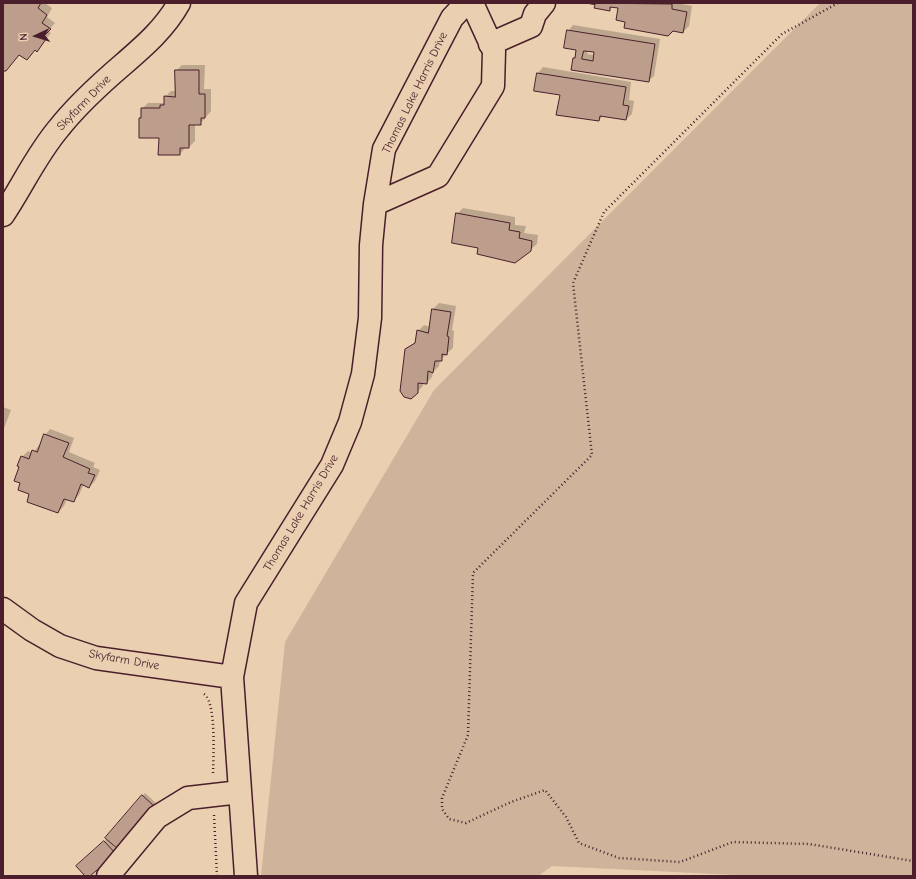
<!DOCTYPE html>
<html>
<head>
<meta charset="utf-8">
<style>
  body { margin:0 }
  #map { position:relative; width:916px; height:879px; overflow:hidden; background:#eacfb1; font-family:"Comic Neue",sans-serif }
  canvas { display:block }
  .frame { position:absolute; inset:0; border:4px solid #4a1f2b; pointer-events:none }
  .north { position:absolute; left:16px; top:16px; width:40px; height:40px; -webkit-text-stroke:3px #eacfb1; paint-order:stroke; rotate:266deg; font-size:11px; font-weight:700; line-height:16px; text-align:center; color:#4a1f2b }
  .north::after { content:''; display:block; margin:auto; width:14px; height:18px; background:#4a1f2b; clip-path:polygon(50% 0,100% 100%,50% 72%,0 100%) }
</style>
</head>
<body>
<div id="map">
<canvas width="916" height="879"></canvas>
<div class="frame"></div>
<div class="north">N</div>
</div>
<script>
const context = document.querySelector('canvas').getContext('2d');
context.lineJoin = 'round';
function fillPath(path, color) { context.fillStyle = color; context.fill(path, 'evenodd'); }
function trace(path, color, width, dash) { context.strokeStyle = color; context.lineWidth = width; context.lineCap = dash ? 'butt' : 'round'; context.setLineDash(dash || []); context.stroke(path); }
function drawText(font, color, halo, rows, align = 'center') {
  context.font = font + ' "Comic Neue",sans-serif'; context.lineWidth = 3.5; context.setLineDash([]); context.textBaseline = 'middle'; context.strokeStyle = halo; context.fillStyle = color; for (const [text, x, y, turn = 0] of rows) {
    context.save(); context.translate(x, y); context.rotate((+turn || 0) * Math.PI / 180); context.textAlign = isNaN(turn) ? turn : align; if (halo) context.strokeText(text, 0, 0); context.fillText(text, 0, 0); context.restore();
  }
}
fillPath(new Path2D(`
  M820 3H913V875L756 876 552 866 538 876H261L285 642 434 390Z`), '#cfb39b');
fillPath(new Path2D(`
  M3 3H45L52 8 47 17 55 23 48 31 51 33 37 51 36 49 32 53 20 54 3 70Z
  M590 3H677L692 6 689 26 683 32 626 21 619 8 613 7 609 10Z
  M573 25 660 39 654 76 648 81 574 58 576 56 578 49 568 31ZM588 50 595 52V55L587 54Z
  M182 65H205L204 89H211V111L200 124H195V141L189 147H186L180 154 160 137 142 109 148 103H164L165 97 171 91H176V71Z
  M543 67 631 82 629 100 634 101 632 114 626 119 603 116 599 120 561 94 538 73Z
  M463 208 515 217V225L526 226 524 233 538 235 537 244 530 250 479 247 457 214Z
  M439 303 456 306 452 330 454 331 453 348 440 360 439 366 433 372 432 377 427 383 423 382V386L417 392 406 349 417 341 418 331 424 325 430 327 433 309Z
  M3 407 11 410 3 431Z
  M50 429 74 438 69 452 95 463 93 467 100 470 95 481 89 487 84 484 79 495 73 501 67 499 64 506 58 512 31 493 21 483 22 457 28 451 33 453 39 445H40L45 435Z
  M145 793 157 804 121 846 113 845 117 851 86 876 80 863 107 839Z`), '#0003');
const building = new Path2D(`
  M3 3H41L38 8 47 15 42 23 51 29 43 37 46 39 37 52 35 50 27 60 19 55 6 71H3Z
  M586 3 672 4V9L687 12 683 33 673 31 668 36 624 28 625 22 616 20 618 8 610 7V11L594 8 595 5Z
  M567 30 655 44 649 82 571 70 573 58H575L576 50 564 48ZM584 51 594 52 593 61 582 59Z
  M175 70H199V94H205V118H201V125H189V148H180V155H158L159 138H139V118H141V108H160V105H164V96L175 97Z
  M537 73 626 87 623 105 629 106 626 120 600 116 599 121 556 115 560 95 534 91Z
  M456 213 510 223 509 230 520 232 519 238 532 241 531 251 515 263 477 254 478 248 452 243Z
  M432 309 451 312 447 336 449 337 447 355 442 354V361H435L433 373 428 371 427 384 418 383V393L411 399 404 397 400 391 405 349 415 343 417 330 428 333Z
  M44 434 69 443 63 457 90 469 88 473 95 475 89 488 81 484 74 502 64 499 58 513 27 502 29 494 18 490 20 483 14 481 19 467 17 466 21 456 29 459 32 450 37 452Z
  M142 795 155 807 119 850 105 838Z
  M104 841 116 854 90 876H85L76 866Z`);
fillPath(building, '#bd9e8c');
trace(building, '#4a1f2b', 1);
const minor = new Path2D(`
  M490 44 531 26 535 14 544 3
  M375 204 438 176 493 86 494 51 472 3
  M3 215C22 187 36 155 59 128 74 109 94 90 112 74 137 52 163 32 179 3
  M3 609 32 630 60 646 96 658 232 677
  M108 876 157 817 188 798 240 792
  M246 876 232 677 246 603 332 465 350 422 363 374 370 318 371 245 375 204 384 149 452 18 466 3`);
trace(minor, '#4a1f2b', 25);
trace(new Path2D(`
  M838 3 782 34 604 212 573 283 592 455 473 573 468 735 442 798V809L449 819 466 823 511 802 545 790 566 817 579 843 619 858 680 862 733 842 809 844 913 861
  M204 694C217 703 213 760 213 776
  M214 815 217 876`), '#4a1f2b', 2.5, [1, 3]);
trace(minor, '#eacfb1', 22);
drawText('12px', '#4a1f2b', '#eacfb1', [
  ["Thomas Lake Harris Drive",415,93,-64],
  ["Skyfarm Drive",84,103,-46],
  ["Thomas Lake Harris Drive",301,513,-59],
  ["Skyfarm Drive",124,660,10]
]);
</script>
</body>
</html>
